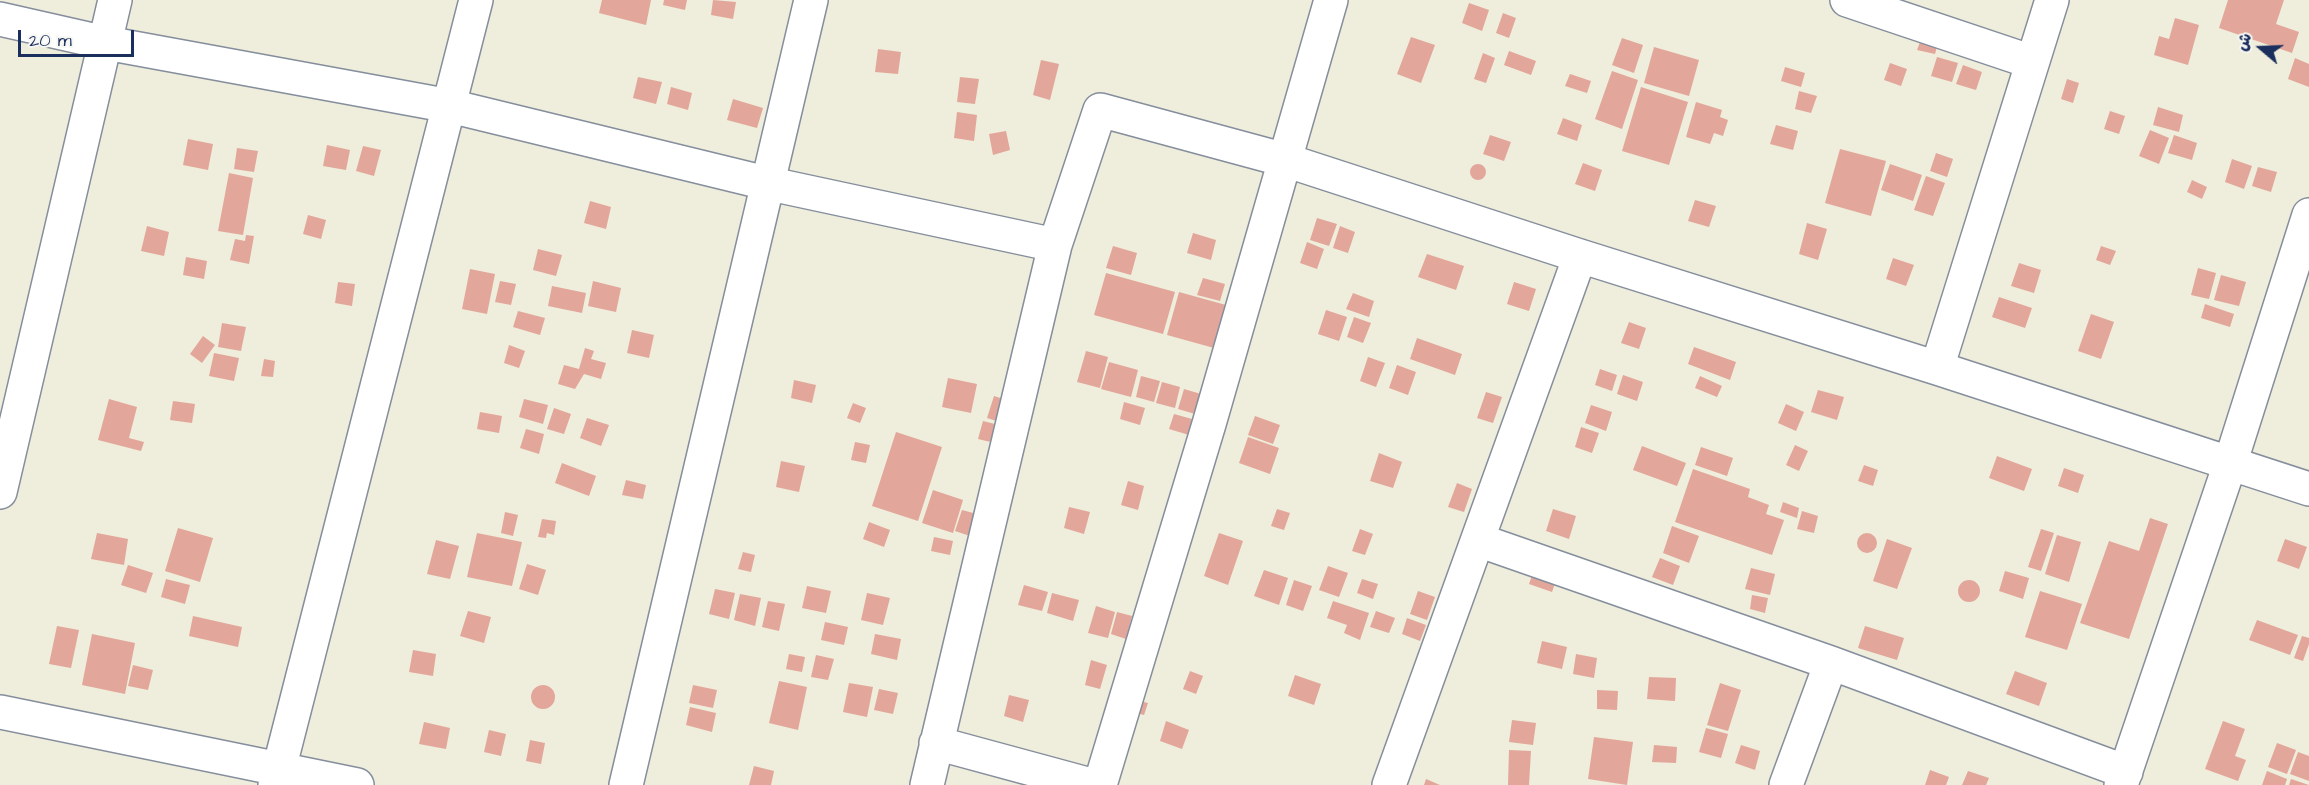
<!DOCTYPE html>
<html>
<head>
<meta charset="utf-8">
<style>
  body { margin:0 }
  #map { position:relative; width:2309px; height:785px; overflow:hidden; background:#efeddb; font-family:"Architects Daughter","Playpen Sans Arabic",sans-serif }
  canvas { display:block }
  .north { position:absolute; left:2231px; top:18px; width:60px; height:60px; -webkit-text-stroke:4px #f6f6f2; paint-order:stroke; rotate:289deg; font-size:16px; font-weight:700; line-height:24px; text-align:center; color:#1b2f5e }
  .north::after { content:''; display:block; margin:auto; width:21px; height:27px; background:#1b2f5e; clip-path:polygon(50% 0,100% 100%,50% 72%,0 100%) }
  .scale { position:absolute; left:18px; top:30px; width:116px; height:27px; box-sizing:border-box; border:3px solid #1b2f5e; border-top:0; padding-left:8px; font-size:18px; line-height:21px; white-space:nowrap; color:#1b2f5e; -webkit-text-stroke:4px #f6f6f2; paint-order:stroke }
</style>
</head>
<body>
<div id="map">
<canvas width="2309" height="785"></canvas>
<div class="north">ش</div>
<div class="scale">20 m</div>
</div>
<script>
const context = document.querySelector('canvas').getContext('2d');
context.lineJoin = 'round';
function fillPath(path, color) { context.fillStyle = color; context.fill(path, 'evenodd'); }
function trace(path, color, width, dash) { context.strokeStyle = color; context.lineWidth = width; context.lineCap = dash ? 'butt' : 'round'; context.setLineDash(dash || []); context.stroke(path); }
fillPath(new Path2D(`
  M602 0H651L646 25 599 13Z
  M664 0H687L685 10 663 5Z
  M713 0 736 2 733 19 711 15Z
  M2228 0H2284L2276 24 2299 32 2292 53 2219 28Z
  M1469 3 1489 10 1482 31 1462 23Z
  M1503 13 1516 18 1509 38 1496 33Z
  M2175 18 2199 25 2188 65 2154 55 2159 36 2169 39Z
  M1923 34 1939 39 1935 54 1917 50Z
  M1411 37 1435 45 1421 83 1397 74Z
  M1622 38 1643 45 1634 73 1612 65Z
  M1654 47 1699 60 1689 96 1644 83Z
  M878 49 901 52 898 74 875 72Z
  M1509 51 1536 61 1531 75 1504 65Z
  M1483 53 1495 58 1486 83 1474 79Z
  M1937 57 1958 63 1952 82 1931 76Z
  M2295 58 2309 64V87L2288 79Z
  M1041 60 1059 64 1050 100 1033 95Z
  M1890 63 1907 69 1901 86 1884 80Z
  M1963 65 1982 72 1976 90 1956 84Z
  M1785 67 1805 73 1801 87 1781 81Z
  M1612 71 1638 80 1622 129 1595 119Z
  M1570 74 1591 81 1587 93 1565 86Z
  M638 77 662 82 656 104 633 98Z
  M960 77 979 79 975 104 957 102Z
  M2067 79 2079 83 2073 103 2061 99Z
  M671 87 692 93 688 110 667 104Z
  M1641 87 1688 102 1669 165 1622 151Z
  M1799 91 1817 96 1811 113 1795 109Z
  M733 99 763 108 757 128 727 120Z
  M1696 102 1722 110 1720 117 1728 120 1723 136 1714 133 1710 144 1686 137Z
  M2158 107 2183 115 2179 132 2153 125Z
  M2110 111 2125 116 2119 134 2104 129Z
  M957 112 977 115 974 141 954 138Z
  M1563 118 1582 125 1577 141 1557 134Z
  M1776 125 1798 131 1793 150 1770 144Z
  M2150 130 2169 138 2159 164 2139 156Z
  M1006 131 1010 150 993 155 989 134Z
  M1490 135 1511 142 1504 161 1483 154Z
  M2174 135 2197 143 2192 160 2168 153Z
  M188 139 213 144 208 170 183 165Z
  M327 145 350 150 346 170 323 166Z
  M363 146 381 150 374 176 356 171Z
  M237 148 258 151 254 172 234 169Z
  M1840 149 1886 161 1871 216 1825 203Z
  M1936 153 1953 159 1947 177 1930 171Z
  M2232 159 2252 166 2244 189 2225 182Z
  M1583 163 1602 170 1595 191 1575 184Z
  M1470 172a8 8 0 1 1 16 0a8 8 0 1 1-16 0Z
  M1890 164 1922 175 1913 201 1881 190Z
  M2258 167 2277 172 2271 192 2252 186Z
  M229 173 253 178 243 235 218 231Z
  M1926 176 1945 183 1933 216 1914 210Z
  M2192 180 2207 187 2202 199 2187 192Z
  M1695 200 1716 206 1709 227 1688 221Z
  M590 201 611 207 606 229 584 223Z
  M308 215 326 220 321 239 303 234Z
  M1317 218 1337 224 1329 246 1310 240Z
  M1807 223 1827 229 1818 260 1799 254Z
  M147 226 169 232 164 256 141 251Z
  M1340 226 1355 232 1348 253 1333 248Z
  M1193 233 1216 240 1211 260 1187 253Z
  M246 235 254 236 249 264 230 260 235 239 245 241Z
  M1307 242 1324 249 1317 269 1300 263Z
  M1113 246 1137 253 1131 275 1106 268Z
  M2101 246 2116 251 2110 265 2096 260Z
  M538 249 562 255 556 276 533 270Z
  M1427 254 1464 266 1456 290 1418 277Z
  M186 257 207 261 204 279 183 275Z
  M1893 258 1914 265 1906 286 1886 279Z
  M2019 263 2041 270 2034 293 2011 286Z
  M2198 268 2216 273 2209 299 2191 295Z
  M470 269 495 274 487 314 462 309Z
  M1106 273 1175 292 1163 334 1094 315Z
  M2221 275 2246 282 2239 306 2214 300Z
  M1203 278 1225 284 1220 301 1197 295Z
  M500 281 516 284 511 305 495 302Z
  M593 281 621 288 616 312 588 306Z
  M338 282 355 284 352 306 335 303Z
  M1514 282 1536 289 1529 311 1507 304Z
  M552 286 586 293 582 313 548 306Z
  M1179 292 1226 305 1214 348 1167 335Z
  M1353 293 1374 301 1369 317 1346 309Z
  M1999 297 2032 308 2025 328 1992 317Z
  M2205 304 2234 314 2230 327 2201 318Z
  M1326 310 1347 317 1339 341 1318 334Z
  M518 311 545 318 540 335 513 327Z
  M2091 314 2114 322 2101 359 2078 351Z
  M1354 317 1371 323 1363 343 1347 337Z
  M1629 322 1646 328 1639 349 1621 343Z
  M222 323 246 327 241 351 218 347Z
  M632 330 654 335 649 358 627 353Z
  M203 336 215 345 202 363 190 354Z
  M1417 338 1462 354 1455 375 1410 359Z
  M509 345 525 351 519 368 504 363Z
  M1694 347 1736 362 1730 380 1688 364Z
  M585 348 594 351 591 359 606 363 601 379 584 374 575 389 558 384 564 365 579 369Z
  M1086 351 1108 357 1100 388 1077 382Z
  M214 353 239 358 234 381 209 376Z
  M1368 357 1385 363 1376 387 1360 381Z
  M264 359 275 361 273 377 261 376Z
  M1109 362 1138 370 1131 397 1101 389Z
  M1397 365 1416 372 1408 395 1389 388Z
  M1600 369 1617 375 1612 391 1595 385Z
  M1623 375 1643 382 1637 401 1617 394Z
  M1141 376 1160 381 1154 402 1136 397Z
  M1700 376 1722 386 1717 397 1695 388Z
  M948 378 977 384 971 413 942 407Z
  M794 380 816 385 812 403 791 398Z
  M1162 382 1180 387 1175 408 1156 403Z
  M1184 389 1201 394 1195 414 1178 409Z
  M1818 390 1844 397 1837 420 1811 412Z
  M1486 392 1502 397 1493 423 1477 418Z
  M994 396 1013 402 1006 424 987 418Z
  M109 399 137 407 129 438 144 442 141 451 98 440Z
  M524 399 548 405 543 424 519 417Z
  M173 401 195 404 192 423 170 420Z
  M1124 402 1145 408 1140 425 1120 419Z
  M853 403 866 408 860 423 847 418Z
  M1786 404 1804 412 1796 431 1778 423Z
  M1591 405 1612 412 1606 431 1585 423Z
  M554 408 571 414 564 434 547 429Z
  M480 412 502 416 499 433 477 429Z
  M1174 414 1192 419 1189 435 1169 429Z
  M1255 416 1280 425 1273 444 1248 435Z
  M587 418 609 425 601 446 580 438Z
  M983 421 1003 426 999 444 978 439Z
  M1581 427 1599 433 1592 453 1575 447Z
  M526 429 544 434 539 454 520 448Z
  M896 432 942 447 918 521 872 506Z
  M1248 437 1279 448 1270 474 1239 463Z
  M855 442 870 445 866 463 851 460Z
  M1795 445 1808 451 1799 471 1786 465Z
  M1642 446 1686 463 1677 486 1633 470Z
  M1701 447 1733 458 1727 476 1695 465Z
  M1379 453 1402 462 1393 488 1370 481Z
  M1997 456 2032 469 2024 491 1989 478Z
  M781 461 805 466 799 492 776 487Z
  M562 463 596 476 589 496 555 483Z
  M1864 465 1878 470 1873 486 1858 481Z
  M2064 468 2084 475 2078 493 2058 486Z
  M1693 469 1750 489 1748 497 1769 505 1766 514 1784 520 1772 555 1675 522Z
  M626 480 646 485 643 499 622 495Z
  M1128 481 1144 486 1138 510 1121 505Z
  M1457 483 1472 489 1464 512 1448 507Z
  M933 490 963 500 953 533 922 523Z
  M1783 502 1799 508 1797 518 1780 512Z
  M1069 507 1090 512 1084 534 1064 528Z
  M1277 509 1290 513 1284 530 1271 526Z
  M1553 509 1576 516 1569 539 1546 531Z
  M962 510 977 514 970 536 955 531Z
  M1802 511 1818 516 1814 533 1797 529Z
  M505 512 518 515 513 536 501 533Z
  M2150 518 2168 524 2129 639 2080 623 2109 541 2139 551Z
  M542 519 556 521 554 535 547 533 546 538 538 537Z
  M869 522 890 530 884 547 863 539Z
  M1672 526 1699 536 1689 563 1663 553Z
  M178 528 213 538 200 582 165 571Z
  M1360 529 1373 534 1365 555 1352 551Z
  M2041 529 2054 533 2041 571 2028 567Z
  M1857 543a10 10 0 1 1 20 0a10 10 0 1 1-20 0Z
  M97 533 128 539 124 565 91 559Z
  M477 533 522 542 512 586 467 577Z
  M1219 533 1243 541 1228 585 1204 576Z
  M2057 535 2081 542 2069 582 2045 574Z
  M934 537 953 541 950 555 931 551Z
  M1887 539 1912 548 1897 589 1873 581Z
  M2285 539 2307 547 2299 569 2277 561Z
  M436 540 459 546 450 579 427 574Z
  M743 552 755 555 751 572 738 569Z
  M1660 558 1680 566 1673 585 1652 577Z
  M527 564 546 570 538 595 519 589Z
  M128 565 153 573 146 593 121 585Z
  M1328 566 1348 573 1339 597 1319 590Z
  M1535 567 1558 575 1552 592 1529 584Z
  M1751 568 1775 574 1770 595 1745 589Z
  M1264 570 1288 578 1279 605 1254 596Z
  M2005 571 2029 578 2023 599 1999 591Z
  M166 579 190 585 185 604 161 597Z
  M1362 579 1378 584 1373 599 1357 593Z
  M1294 580 1312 586 1303 611 1286 605Z
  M1958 591a11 11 0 1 1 22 0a11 11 0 1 1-22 0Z
  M1024 585 1048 592 1042 611 1018 605Z
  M807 586 831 591 826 613 802 608Z
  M715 589 735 593 729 619 709 614Z
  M1418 591 1435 597 1427 620 1410 614Z
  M2040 591 2082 604 2067 650 2025 637Z
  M867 593 890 598 883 625 861 620Z
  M1052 593 1079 600 1073 621 1047 613Z
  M740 594 761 598 755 626 734 620Z
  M1752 595 1768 598 1765 613 1750 609Z
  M768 601 785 604 779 631 762 627Z
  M1333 601 1369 613 1360 640 1344 633 1347 625 1327 618Z
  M1096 606 1115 612 1108 638 1088 633Z
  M468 611 491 617 484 643 460 636Z
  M1376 611 1395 618 1389 633 1370 627Z
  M1117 612 1132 616 1126 639 1111 634Z
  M193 616 242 627 238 647 189 636Z
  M1407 618 1426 625 1420 641 1402 634Z
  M2257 620 2298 635 2290 655 2249 640Z
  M825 622 848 627 844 645 821 640Z
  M57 626 79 630 71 668 49 664Z
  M1865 626 1904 638 1897 660 1858 648Z
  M92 634 135 643 125 694 82 685Z
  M875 634 901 639 897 660 871 654Z
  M2302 636 2309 638V644L2303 661 2294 658Z
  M1542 641 1567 647 1562 669 1537 663Z
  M413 650 436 654 433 676 409 672Z
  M789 654 805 657 802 672 786 669Z
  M1576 654 1597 658 1594 678 1573 674Z
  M816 655 834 659 828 680 811 677Z
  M1091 660 1107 665 1100 689 1085 685Z
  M133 665 153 670 148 690 128 686Z
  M1190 671 1203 676 1196 694 1183 689Z
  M2015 671 2047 683 2039 706 2006 694Z
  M1295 675 1321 684 1314 705 1288 696Z
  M1649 677 1676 678 1675 701 1647 699Z
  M779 681 807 687 798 730 769 723Z
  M849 683 873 687 867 717 843 712Z
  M1720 683 1741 690 1728 731 1707 725Z
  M693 685 717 690 713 708 689 703Z
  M531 697a12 12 0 1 1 24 0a12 12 0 1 1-24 0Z
  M879 689 898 693 893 714 874 710Z
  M1597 690 1618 691 1617 710 1597 709Z
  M1009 695 1029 700 1023 722 1004 716Z
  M1136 700 1148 703 1144 715 1132 712Z
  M690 707 716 713 712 732 686 725Z
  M1512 720 1536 723 1533 745 1509 742Z
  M1166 721 1189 730 1182 749 1160 741Z
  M2223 721 2245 729 2235 756 2246 760 2238 781 2205 769Z
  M424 722 450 728 446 749 419 744Z
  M1706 728 1728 734 1721 758 1699 752Z
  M489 730 506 734 501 756 484 752Z
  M1594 737 1633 742 1627 785 1588 779Z
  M530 740 545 743 541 764 526 761Z
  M2277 743 2296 750 2287 774 2268 767Z
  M1654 745 1677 747 1676 763 1652 762Z
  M1741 745 1760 751 1755 770 1735 763Z
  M1509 750 1531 751 1529 785H1508Z
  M2298 752 2309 756V781L2290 774Z
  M754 766 774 771 771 785H749Z
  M1930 770 1949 777 1946 785H1925Z
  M1968 771 1989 778 1986 785H1962Z
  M2267 771 2287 779 2285 785H2262Z
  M1426 779 1440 785H1424Z
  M2291 779 2309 785H2289Z`), '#e2a79a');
const minor = new Path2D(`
  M1847 0 2032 62
  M0 19 106 43 450 106 766 183 1055 245 927 785
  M1055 245 1100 110 1285 160 1580 256 1937 368 2309 489
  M1937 368 2052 0
  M0 492 115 0
  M1478 540 1831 663 2126 772
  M0 712 357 785
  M936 743 1091 785
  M275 785 476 0
  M626 785 811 0
  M1100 785 1209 424 1331 0
  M1389 785 1580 256
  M1786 785 1831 663
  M2121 785 2230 464 2309 215`);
trace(minor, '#858e9c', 36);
trace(minor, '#fff', 33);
</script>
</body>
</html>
